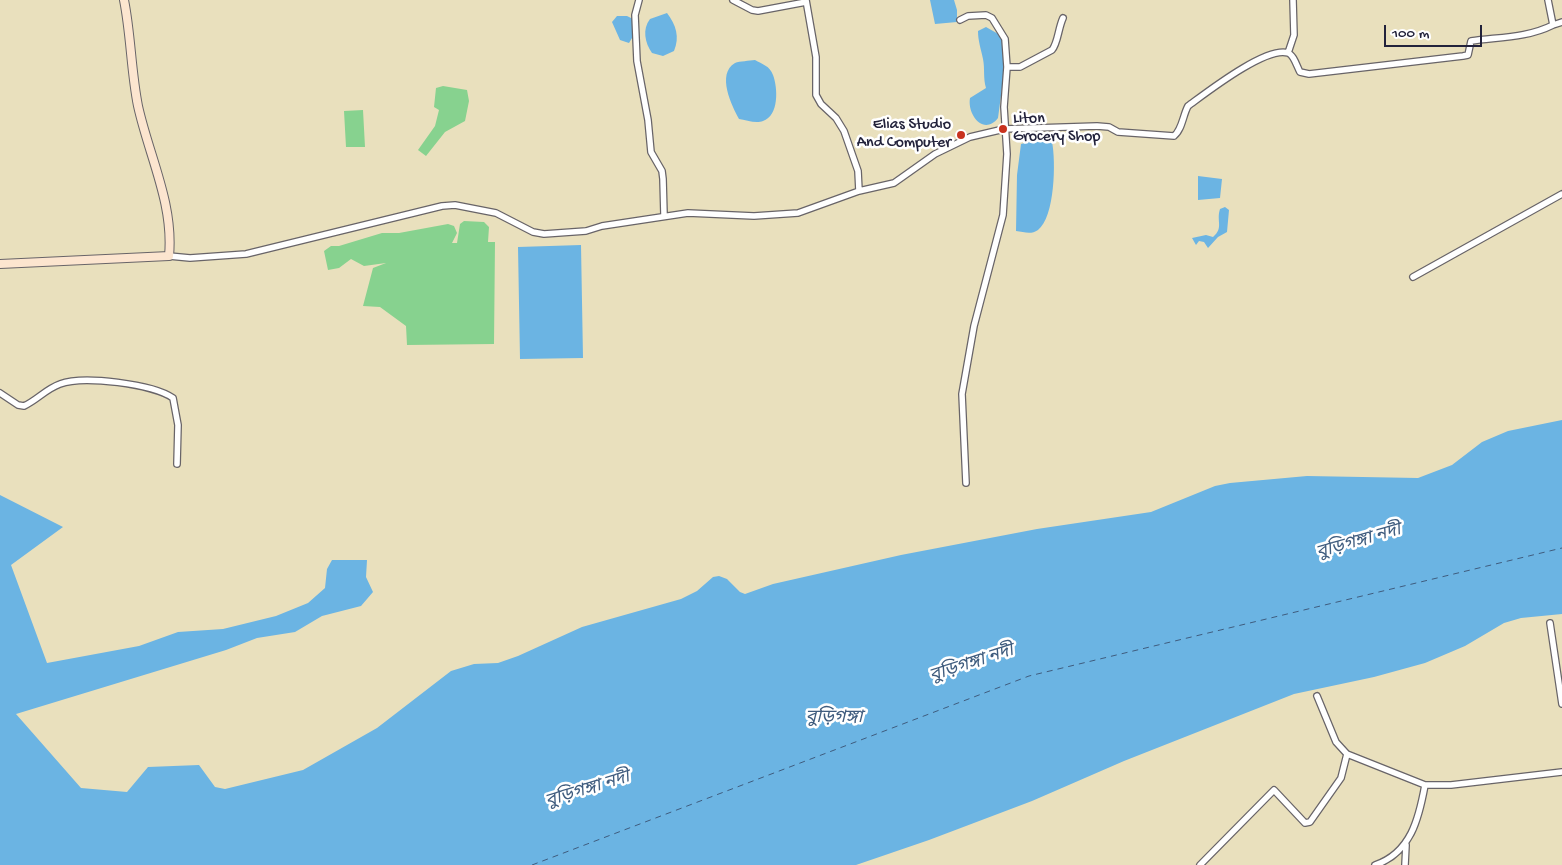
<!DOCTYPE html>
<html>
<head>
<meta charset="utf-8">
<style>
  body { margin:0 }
  #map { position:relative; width:1562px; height:865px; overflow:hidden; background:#e9e0bd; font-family:"Gochi Hand",sans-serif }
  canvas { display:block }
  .scale { position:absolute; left:1384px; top:25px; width:98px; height:22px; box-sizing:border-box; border:2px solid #22223b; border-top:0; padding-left:6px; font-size:15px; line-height:18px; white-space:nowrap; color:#22223b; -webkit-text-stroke:4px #fff; paint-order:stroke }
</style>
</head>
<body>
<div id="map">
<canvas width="1562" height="865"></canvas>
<div class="scale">100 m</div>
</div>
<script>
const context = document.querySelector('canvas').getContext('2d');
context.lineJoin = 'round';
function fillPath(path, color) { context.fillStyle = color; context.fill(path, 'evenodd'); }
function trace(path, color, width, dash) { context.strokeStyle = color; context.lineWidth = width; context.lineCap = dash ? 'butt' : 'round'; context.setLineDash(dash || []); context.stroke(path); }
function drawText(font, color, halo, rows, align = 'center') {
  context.font = font + ' "Gochi Hand","Noto Sans Bengali",sans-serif'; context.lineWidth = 5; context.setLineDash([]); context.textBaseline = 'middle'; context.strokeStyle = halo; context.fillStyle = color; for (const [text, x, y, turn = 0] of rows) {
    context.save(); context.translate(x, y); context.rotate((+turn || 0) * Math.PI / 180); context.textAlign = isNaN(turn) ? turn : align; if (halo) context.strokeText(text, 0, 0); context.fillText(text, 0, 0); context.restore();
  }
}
fillPath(new Path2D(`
  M443 86 467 90 469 101 465 121 445 132 426 156 418 150 435 126 439 110 434 107 436 88Z
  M363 110 365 147H346L344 111Z
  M464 221 484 222 489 227 488 242H495L494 344 407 345 406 326 380 307 363 306 373 268 386 263 364 266 351 259 339 268 328 270 324 251 331 246H339L382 233H399L448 224 454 226 457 233 452 243H457L460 224Z`), '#87d28f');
fillPath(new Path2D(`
  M930 0H954L957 10V22L935 24Z
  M667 13C676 25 680 37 674 51L663 56 652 53C645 43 642 29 650 19Z
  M617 16H627L635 20V33L629 43 620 40 612 22Z
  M986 27 1000 35 1004 46V73L998 118C984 136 967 115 970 98L986 88C983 78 985 69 983 59 981 49 978 41 978 31Z
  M755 60C762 64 770 66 773 75 778 88 779 116 763 121 756 124 746 120 739 119 732 106 716 74 735 63 740 61 749 61 755 60Z
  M1032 141 1052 142C1056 161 1055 217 1038 230 1031 235 1024 232 1016 231L1017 175 1021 144Z
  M1198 176 1222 179 1220 198 1198 200Z
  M1225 207 1229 210 1227 232 1218 237 1208 248 1204 242 1199 241 1196 245 1192 238 1206 235 1213 237C1224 228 1216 221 1220 209Z
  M581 245 583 358 520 359 518 247Z
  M1562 420V614L1521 618 1504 623 1465 646 1425 663 1374 677 1294 694 1124 761 1032 801 929 840 856 865H0V495L63 527 11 565 47 663 139 646 178 632 223 629 276 616 308 603 325 588 327 569 332 560H367L366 577 373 592 361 606 322 616 295 632 257 638 226 650 16 714 81 788 127 792 148 767 199 765 215 787 225 789 303 770 377 728 451 671 474 664 498 663 518 656 582 627 681 599 697 591 713 577 719 576 727 579 740 592 745 594 773 584 901 555 1037 529 1151 512 1215 486 1230 483 1307 476 1418 478 1452 465 1482 442 1508 431Z`), '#6bb4e3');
trace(new Path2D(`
  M532 865 1029 676 1562 548`), '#3f5c7e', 1, [6, 5]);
const street = new Path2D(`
  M639 0 635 15 637 61 648 120 651 152 662 171 663 179 664 215
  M733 0 752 10 758 11 806 2
  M806 0 816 57V95L821 104 836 118 844 131 858 171 859 191
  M1548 0 1553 25 1562 22
  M960 20 968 16 986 15 992 18 1005 39 1007 67 1004 107 1007 154 1003 215 974 326 962 394 966 483
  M1288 53 1294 35 1293 0
  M1007 67H1020L1052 50C1058 43 1058 29 1063 18
  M169 256 190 258 246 254 442 206 455 205 496 213 533 232 544 234 586 231 602 226 688 213 754 216 798 213 859 191 894 183 935 154 970 137 1004 129 1097 126 1109 127 1118 132 1174 136C1182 130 1183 115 1188 106 1206 93 1266 46 1288 53 1294 55 1297 67 1300 72L1309 74 1463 56 1468 55 1471 41C1499 37 1527 38 1553 25
  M1413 277 1562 194
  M0 393 18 405 24 406C37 400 46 389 60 384 83 375 153 384 173 398L178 425 177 464
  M1550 623 1562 704
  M1317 696 1336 742 1347 754 1425 785
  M1200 865 1274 790 1305 823 1310 822 1341 778 1347 754
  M1375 865C1411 853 1419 818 1425 785H1451L1562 772
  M1405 865 1406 845`);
const secondary = new Path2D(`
  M0 264 169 256C174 204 149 156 138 106 131 71 131 35 124 0`);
trace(street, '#686468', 8);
trace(secondary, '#686468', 10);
trace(street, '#fff', 5.5);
trace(secondary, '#fce5cf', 8);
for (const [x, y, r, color] of [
  [1003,129,5,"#c8321e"],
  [961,135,5,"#c8321e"]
]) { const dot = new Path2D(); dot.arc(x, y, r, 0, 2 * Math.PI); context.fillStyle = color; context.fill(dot); trace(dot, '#fff', 2); }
drawText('16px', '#22223b', '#fff', [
  ["Liton",1013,120],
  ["Grocery Shop",1013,138],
  ["Elias Studio",951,126,"right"],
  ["And Computer",951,144,"right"]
], 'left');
drawText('italic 18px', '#3f5c7e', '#fff', [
  ["বুড়িগঙ্গা নদী",1359,543,-16],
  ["বুড়িগঙ্গা নদী",972,665,-18],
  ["বুড়িগঙ্গা",834,719],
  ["বুড়িগঙ্গা নদী",588,791,-17]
]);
</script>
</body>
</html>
